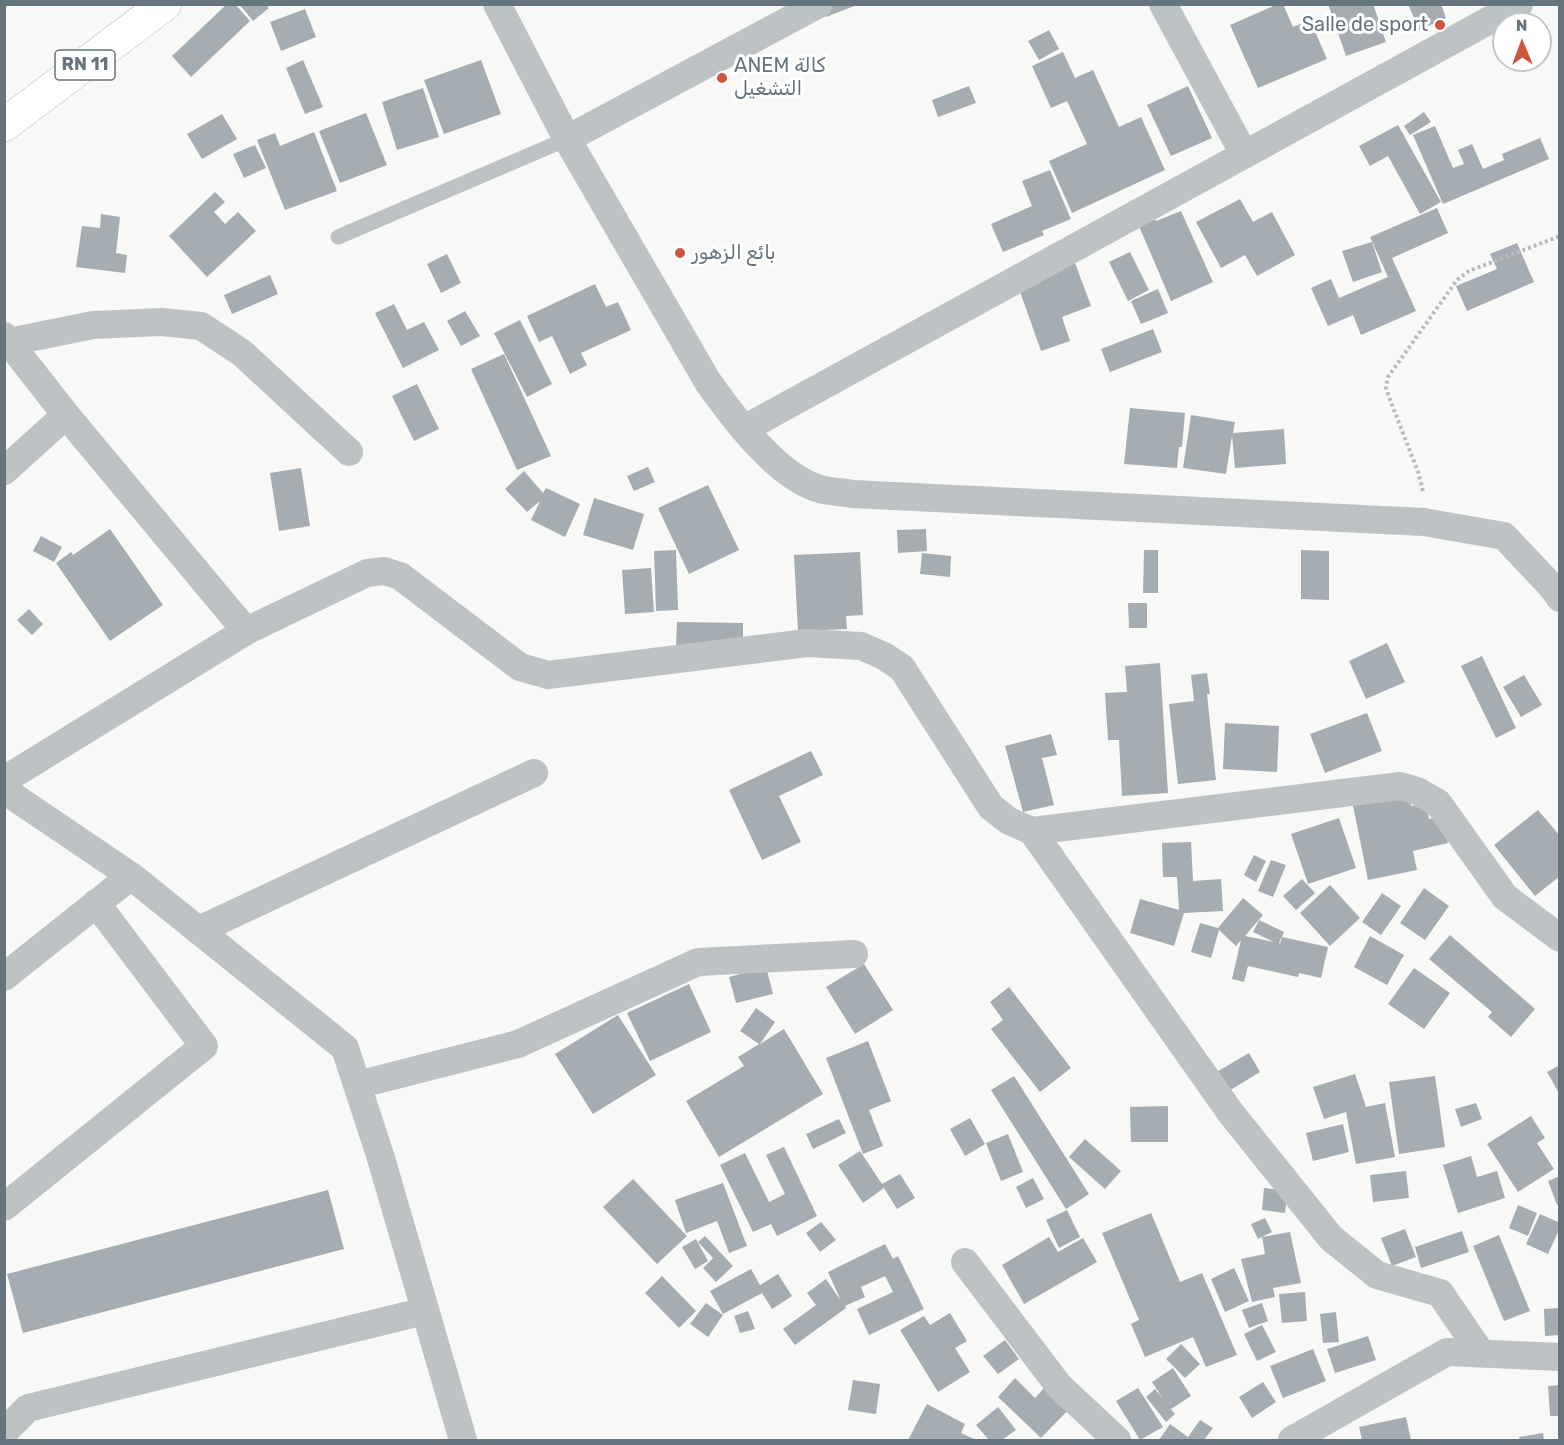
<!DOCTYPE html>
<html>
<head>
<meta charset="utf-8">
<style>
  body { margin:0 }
  #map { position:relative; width:1564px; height:1445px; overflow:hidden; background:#f8f8f6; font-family:Rubik,sans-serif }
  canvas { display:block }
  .frame { position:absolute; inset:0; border:6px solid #66757d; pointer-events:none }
  .north { position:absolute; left:1492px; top:12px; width:60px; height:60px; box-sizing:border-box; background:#fff; border:2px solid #c2c8cb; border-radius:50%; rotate:359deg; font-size:16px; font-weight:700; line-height:24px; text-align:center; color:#66757d }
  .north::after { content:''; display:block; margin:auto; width:21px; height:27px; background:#cf563e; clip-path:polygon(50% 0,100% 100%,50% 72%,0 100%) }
</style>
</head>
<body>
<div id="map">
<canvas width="1564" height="1445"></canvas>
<div class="frame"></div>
<div class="north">N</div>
</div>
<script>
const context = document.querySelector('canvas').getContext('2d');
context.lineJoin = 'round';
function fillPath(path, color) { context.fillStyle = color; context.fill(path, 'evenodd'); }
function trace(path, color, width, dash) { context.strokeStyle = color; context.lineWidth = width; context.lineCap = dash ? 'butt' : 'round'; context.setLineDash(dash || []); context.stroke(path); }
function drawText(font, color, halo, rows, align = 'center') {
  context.font = font + ' Rubik,Cairo,sans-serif'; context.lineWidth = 6; context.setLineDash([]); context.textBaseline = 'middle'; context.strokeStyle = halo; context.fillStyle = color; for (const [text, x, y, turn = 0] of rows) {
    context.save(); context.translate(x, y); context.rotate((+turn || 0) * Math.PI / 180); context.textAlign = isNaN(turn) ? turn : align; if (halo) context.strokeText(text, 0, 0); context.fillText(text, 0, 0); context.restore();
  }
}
fillPath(new Path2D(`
  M227 4H235L250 21 191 77 172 56Z
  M239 4H265L269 8 253 21Z
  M823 4 857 5 826 17 821 5Z
  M1278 4H1283L1293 27 1310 20 1327 59 1258 88 1230 25Z
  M1328 4H1373L1386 42 1346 56Z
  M1408 4H1441L1446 18 1419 30Z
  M305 9 316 37 281 51 270 22Z
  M1049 30 1059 49 1039 60 1028 41Z
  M1063 52 1075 78 1093 70 1119 127 1141 117 1165 170 1072 213 1049 161 1087 144 1067 101 1051 108 1032 66Z
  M303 60 323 107 305 114 286 68Z
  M481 60 501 114 444 134 424 80Z
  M969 86 976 103 938 117 932 100Z
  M1188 86 1212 138 1171 156 1147 105Z
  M423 88 439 137 397 150 382 102Z
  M1424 112 1431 122 1410 135 1404 126Z
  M366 113 387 165 340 183 319 131Z
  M222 114 237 139 202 159 187 134Z
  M1398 125 1441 202 1420 214 1388 156 1370 166 1359 146Z
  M1435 126 1453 168 1464 164 1458 150 1472 144 1483 169 1504 160 1502 154 1540 138 1549 159 1443 204 1413 135Z
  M314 132 337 191 285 210 257 140 275 133 280 146Z
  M255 145 266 168 244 178 233 154Z
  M1050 170 1071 219 1042 231 1044 235 1003 252 991 224 1032 206 1022 181Z
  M215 192 225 202 214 212 225 224 238 212 256 231 207 277 169 236Z
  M1240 199 1253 222 1272 212 1295 255 1257 276 1245 255 1221 268 1196 222Z
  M1437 208 1448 233 1392 258 1416 311 1361 335 1353 315 1328 326 1311 288 1331 279 1339 298 1388 277 1370 237Z
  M1181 211 1213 282 1171 301 1136 219 1152 212 1156 221Z
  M101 214 120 217 116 253 127 255 125 273 76 267 82 226 100 228Z
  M1372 242 1382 272 1353 282 1342 251Z
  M1517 243 1534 282 1467 311 1456 286 1497 269 1490 254Z
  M1130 252 1149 290 1128 301 1109 262Z
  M447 254 461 283 441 293 427 264Z
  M1075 263 1091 306 1062 317 1070 341 1041 351 1017 283Z
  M270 275 278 294 232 314 224 295Z
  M595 284 606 307 618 302 631 330 581 353 587 365 570 374 552 336 539 342 527 316Z
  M1158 289 1168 313 1141 324 1131 301Z
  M394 304 407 330 424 322 439 350 403 368 375 313Z
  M465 311 480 336 461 346 447 321Z
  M520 320 552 384 527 397 494 333Z
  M1153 329 1162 352 1110 372 1101 349Z
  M504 354 551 456 517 470 471 369Z
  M417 384 439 429 414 441 392 396Z
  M1130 408 1185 413 1182 447H1179L1177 468 1124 464Z
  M1191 415 1235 422 1233 433 1284 429 1286 464 1235 468 1232 436 1226 474 1183 468Z
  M648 467 655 482 634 491 627 476Z
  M301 468 310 526 279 531 270 473Z
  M524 471 543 493 546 488 580 504 565 537 531 520 540 501 527 512 505 489Z
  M708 485 739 550 689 574 658 508Z
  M594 498 644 514 633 550 583 535Z
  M110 529 163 605 110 641 56 563 71 552 73 555Z
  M926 529 927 551 898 553 897 530Z
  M41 536 62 547 54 562 33 551Z
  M676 550 678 610 656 611 654 551Z
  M1144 550H1158V593H1143Z
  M1301 550 1329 551V600L1301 599Z
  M860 552 863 615 846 616 847 629 798 631 794 555Z
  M922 553 951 556 950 577 920 574Z
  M651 568 654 612 625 614 622 570Z
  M1128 603H1147V628H1129Z
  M29 609 43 624 32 635 17 620Z
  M677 622 743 623V647H676Z
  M1387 643 1405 682 1366 699 1349 661Z
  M1482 656 1516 728 1496 738 1461 666Z
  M1160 663 1168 793 1122 796 1119 740H1108L1105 693 1127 692 1125 666Z
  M1207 673 1210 694H1207L1216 780 1178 784 1169 704 1194 701 1191 675Z
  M1524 675 1542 705 1521 717 1503 687Z
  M1367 713 1382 751 1325 773 1310 734Z
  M1225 723 1279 726 1277 772 1223 769Z
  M1051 734 1057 755 1042 758 1054 805 1023 812 1005 746Z
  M811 751 823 775 779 796 801 842 762 860 729 790Z
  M1406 780 1411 806 1426 804 1429 819 1442 816 1448 843 1413 851 1417 870 1368 880 1350 791Z
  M1538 810 1560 836V876L1535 896 1494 845Z
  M1339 818 1356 868 1308 884 1291 834Z
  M1191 842 1193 881 1221 879 1223 911 1184 913 1174 946 1130 933 1140 899 1179 910 1177 877H1163L1162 843Z
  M1254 855 1266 861 1256 882 1244 875Z
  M1271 860 1286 865 1273 897 1258 891Z
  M1302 879 1315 893 1296 910 1283 896Z
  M1330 885 1360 918 1330 946 1300 913Z
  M1424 888 1449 906 1425 940 1400 923Z
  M1382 893 1401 906 1381 935 1362 922Z
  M1243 898 1263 915 1245 936 1274 942 1253 932 1259 920 1284 932 1279 943 1280 944 1282 937 1328 947 1321 978 1299 973 1298 977 1248 966 1244 982 1232 979 1241 940 1236 946 1219 930 1211 958 1191 952 1200 923 1218 928Z
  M1450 935 1535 1009 1511 1037 1488 1017 1492 1012 1429 959Z
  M1370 936 1404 955 1387 985 1354 967Z
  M864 964 893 1010 855 1034 826 987Z
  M766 967 773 994 736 1003 729 977Z
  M1414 968 1450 993 1424 1029 1388 1004Z
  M689 984 711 1032 650 1061 627 1013Z
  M1009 987 1071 1068 1040 1092 991 1029 1003 1020 990 1002Z
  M756 1008 775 1022 760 1044 784 1029 823 1094 719 1157 686 1101 744 1066 738 1057 759 1044 740 1031Z
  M618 1015 656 1075 593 1114 555 1054Z
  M868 1041 891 1101 869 1110 883 1146 863 1154 826 1058Z
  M1249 1053 1260 1072 1219 1097 1208 1077Z
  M1560 1065V1095L1547 1072Z
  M1355 1074 1366 1107 1385 1103 1395 1157 1356 1164 1346 1112 1324 1119 1313 1087Z
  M1014 1076 1089 1194 1066 1209 991 1090Z
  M1435 1076 1445 1147 1399 1154 1389 1082Z
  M1476 1103 1482 1119 1461 1127 1455 1109Z
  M1168 1106V1142H1131L1130 1107Z
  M1531 1116 1545 1138 1537 1143 1554 1169 1518 1192 1487 1144Z
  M970 1118 985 1144 965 1156 950 1129Z
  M839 1119 846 1133 813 1149 806 1134Z
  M1343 1124 1349 1152 1313 1161 1306 1133Z
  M1008 1134 1023 1172 1001 1181 986 1143Z
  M1085 1139 1121 1171 1105 1189 1069 1157Z
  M784 1147 817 1216 777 1236 771 1224 753 1232 720 1165 745 1153 769 1202 785 1194 766 1155Z
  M860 1151 882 1184 900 1174 915 1198 897 1209 884 1188 863 1203 838 1165Z
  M1471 1156 1477 1177 1497 1171 1505 1198 1458 1213 1443 1165Z
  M1406 1171 1409 1198 1373 1202 1370 1175Z
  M1560 1176V1204L1557 1205 1548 1181Z
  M1033 1178 1044 1199 1026 1208 1016 1187Z
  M633 1179 687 1236 657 1264 603 1207Z
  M723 1183 747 1246 729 1253 717 1221 686 1233 675 1200Z
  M1264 1188 1288 1191 1285 1213 1262 1210Z
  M328 1190 344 1249 23 1333 7 1274Z
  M1518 1205 1537 1213 1528 1236 1509 1228Z
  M1067 1210 1080 1237 1059 1248 1046 1220Z
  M1151 1213 1180 1282 1202 1273 1237 1355 1206 1367 1193 1337 1145 1357 1131 1324 1139 1320 1102 1233Z
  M1540 1214 1560 1223V1228L1548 1254 1526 1244Z
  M1265 1218 1272 1232 1258 1239 1251 1224Z
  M821 1222 836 1240 820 1252 806 1233Z
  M1405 1229 1416 1257 1392 1266 1381 1238Z
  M1462 1231 1469 1252 1421 1268 1415 1247Z
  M1290 1232 1301 1283 1273 1288 1275 1297 1252 1302 1241 1259 1265 1254 1262 1237Z
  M1499 1235 1530 1311 1504 1321 1473 1246Z
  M705 1236 733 1266 716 1282 703 1268 713 1258 698 1242Z
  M1049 1237 1058 1252 1083 1238 1097 1262 1024 1304 1002 1265Z
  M696 1239 708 1261 695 1269 682 1247Z
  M885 1244 893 1259 898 1256 924 1309 869 1335 857 1309 893 1292 885 1276 861 1287 865 1297 845 1306 846 1308 795 1345 783 1329 816 1305 807 1293 826 1279 841 1301 828 1272Z
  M1234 1268 1249 1301 1225 1312 1211 1279Z
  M751 1269 760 1285 778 1274 792 1296 772 1309 762 1293 723 1314 710 1291Z
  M662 1276 696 1311 679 1328 645 1293Z
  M1305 1292 1307 1321 1282 1323 1279 1294Z
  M706 1303 723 1315 708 1337 690 1324Z
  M1262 1303 1268 1321 1249 1328 1242 1310Z
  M1560 1308V1335L1545 1336 1544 1309Z
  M748 1311 755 1329 740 1333 734 1316Z
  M1336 1312 1339 1342 1323 1343 1320 1314Z
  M950 1313 967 1341 955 1348 970 1372 938 1392 900 1330 924 1316 930 1325Z
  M1262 1325 1276 1352 1257 1361 1244 1334Z
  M1368 1336 1376 1360 1335 1373 1327 1349Z
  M1005 1340 1019 1359 998 1374 983 1356Z
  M1181 1344 1200 1364 1185 1378 1166 1359Z
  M1313 1349 1326 1381 1283 1398 1270 1366Z
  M1173 1368 1191 1396 1171 1409 1175 1414 1166 1422 1146 1397 1155 1389 1163 1399 1152 1382Z
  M1054 1377 1078 1400 1041 1438 998 1397 1015 1378 1035 1398Z
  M853 1380 880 1384 876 1414 848 1410Z
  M1263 1382 1276 1402 1252 1418 1239 1397Z
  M1560 1385V1416H1550L1548 1386Z
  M1138 1388 1163 1427 1140 1440 1116 1401Z
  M927 1404 965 1424 961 1433 976 1440H908Z
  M998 1407 1016 1430 1002 1440H989L976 1425Z
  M1406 1417 1411 1440H1362L1359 1427Z
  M1200 1420 1213 1428 1204 1440H1159L1170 1424 1188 1437Z
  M1543 1433 1544 1440H1520L1519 1437Z`), '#a5adb2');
const primary = new Path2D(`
  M4 125 165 4`);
trace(primary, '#b1b7b9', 34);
trace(new Path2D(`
  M1423 491 1418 472 1389 397 1386 387 1388 377 1457 280 1469 271 1560 236`), '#b8bcbe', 4, [3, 3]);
trace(new Path2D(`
  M338 237 567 139`), '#bdc2c5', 15);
trace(new Path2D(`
  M497 4 567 139 708 382C733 417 777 477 820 489 830 492 842 492 853 494L1424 522 1504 536 1553 588 1560 598
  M1163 4 1244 154
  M567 139 819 4
  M4 336 66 415 246 631
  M9 342 93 325 162 322 201 326 242 353 349 452
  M744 429 1519 4
  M4 471 66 415
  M4 780 246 631 367 573 384 571 400 576 520 667 548 675 807 643 861 646 884 656 902 668 991 807 1009 821 1032 831 1400 786 1417 791 1438 803 1505 897 1560 938
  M4 790 131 876 345 1048 380 1155 463 1440
  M1032 831 1230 1112 1331 1238 1377 1275 1440 1293 1481 1353
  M199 930 534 773
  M4 977 131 876
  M357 1085 518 1044 698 962 854 954
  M4 1207 204 1046 96 903
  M965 1262 1059 1386 1117 1440
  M4 1432 28 1408 425 1311
  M1292 1440 1447 1352 1560 1357`), '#bdc2c5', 28);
trace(primary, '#fff', 33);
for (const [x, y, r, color] of [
  [1440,25,6,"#cf563e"],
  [722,78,6,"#cf563e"],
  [680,253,6,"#cf563e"]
]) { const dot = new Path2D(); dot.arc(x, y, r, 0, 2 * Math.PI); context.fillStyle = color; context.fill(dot); trace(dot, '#fff', 2); }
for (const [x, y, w] of [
  [85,65,60]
]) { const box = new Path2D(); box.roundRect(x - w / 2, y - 15, w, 30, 4.5); context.fillStyle = '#fff'; context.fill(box); trace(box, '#66757d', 1.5); }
drawText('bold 18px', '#66757d', null, [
  ["RN 11",85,65]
]);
drawText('20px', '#66757d', '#fff', [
  ["Salle de sport",1428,25,"right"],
  ["ANEM كالة",734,66],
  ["التشغيل",734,89],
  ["بائع الزهور",692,253]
], 'left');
</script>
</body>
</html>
